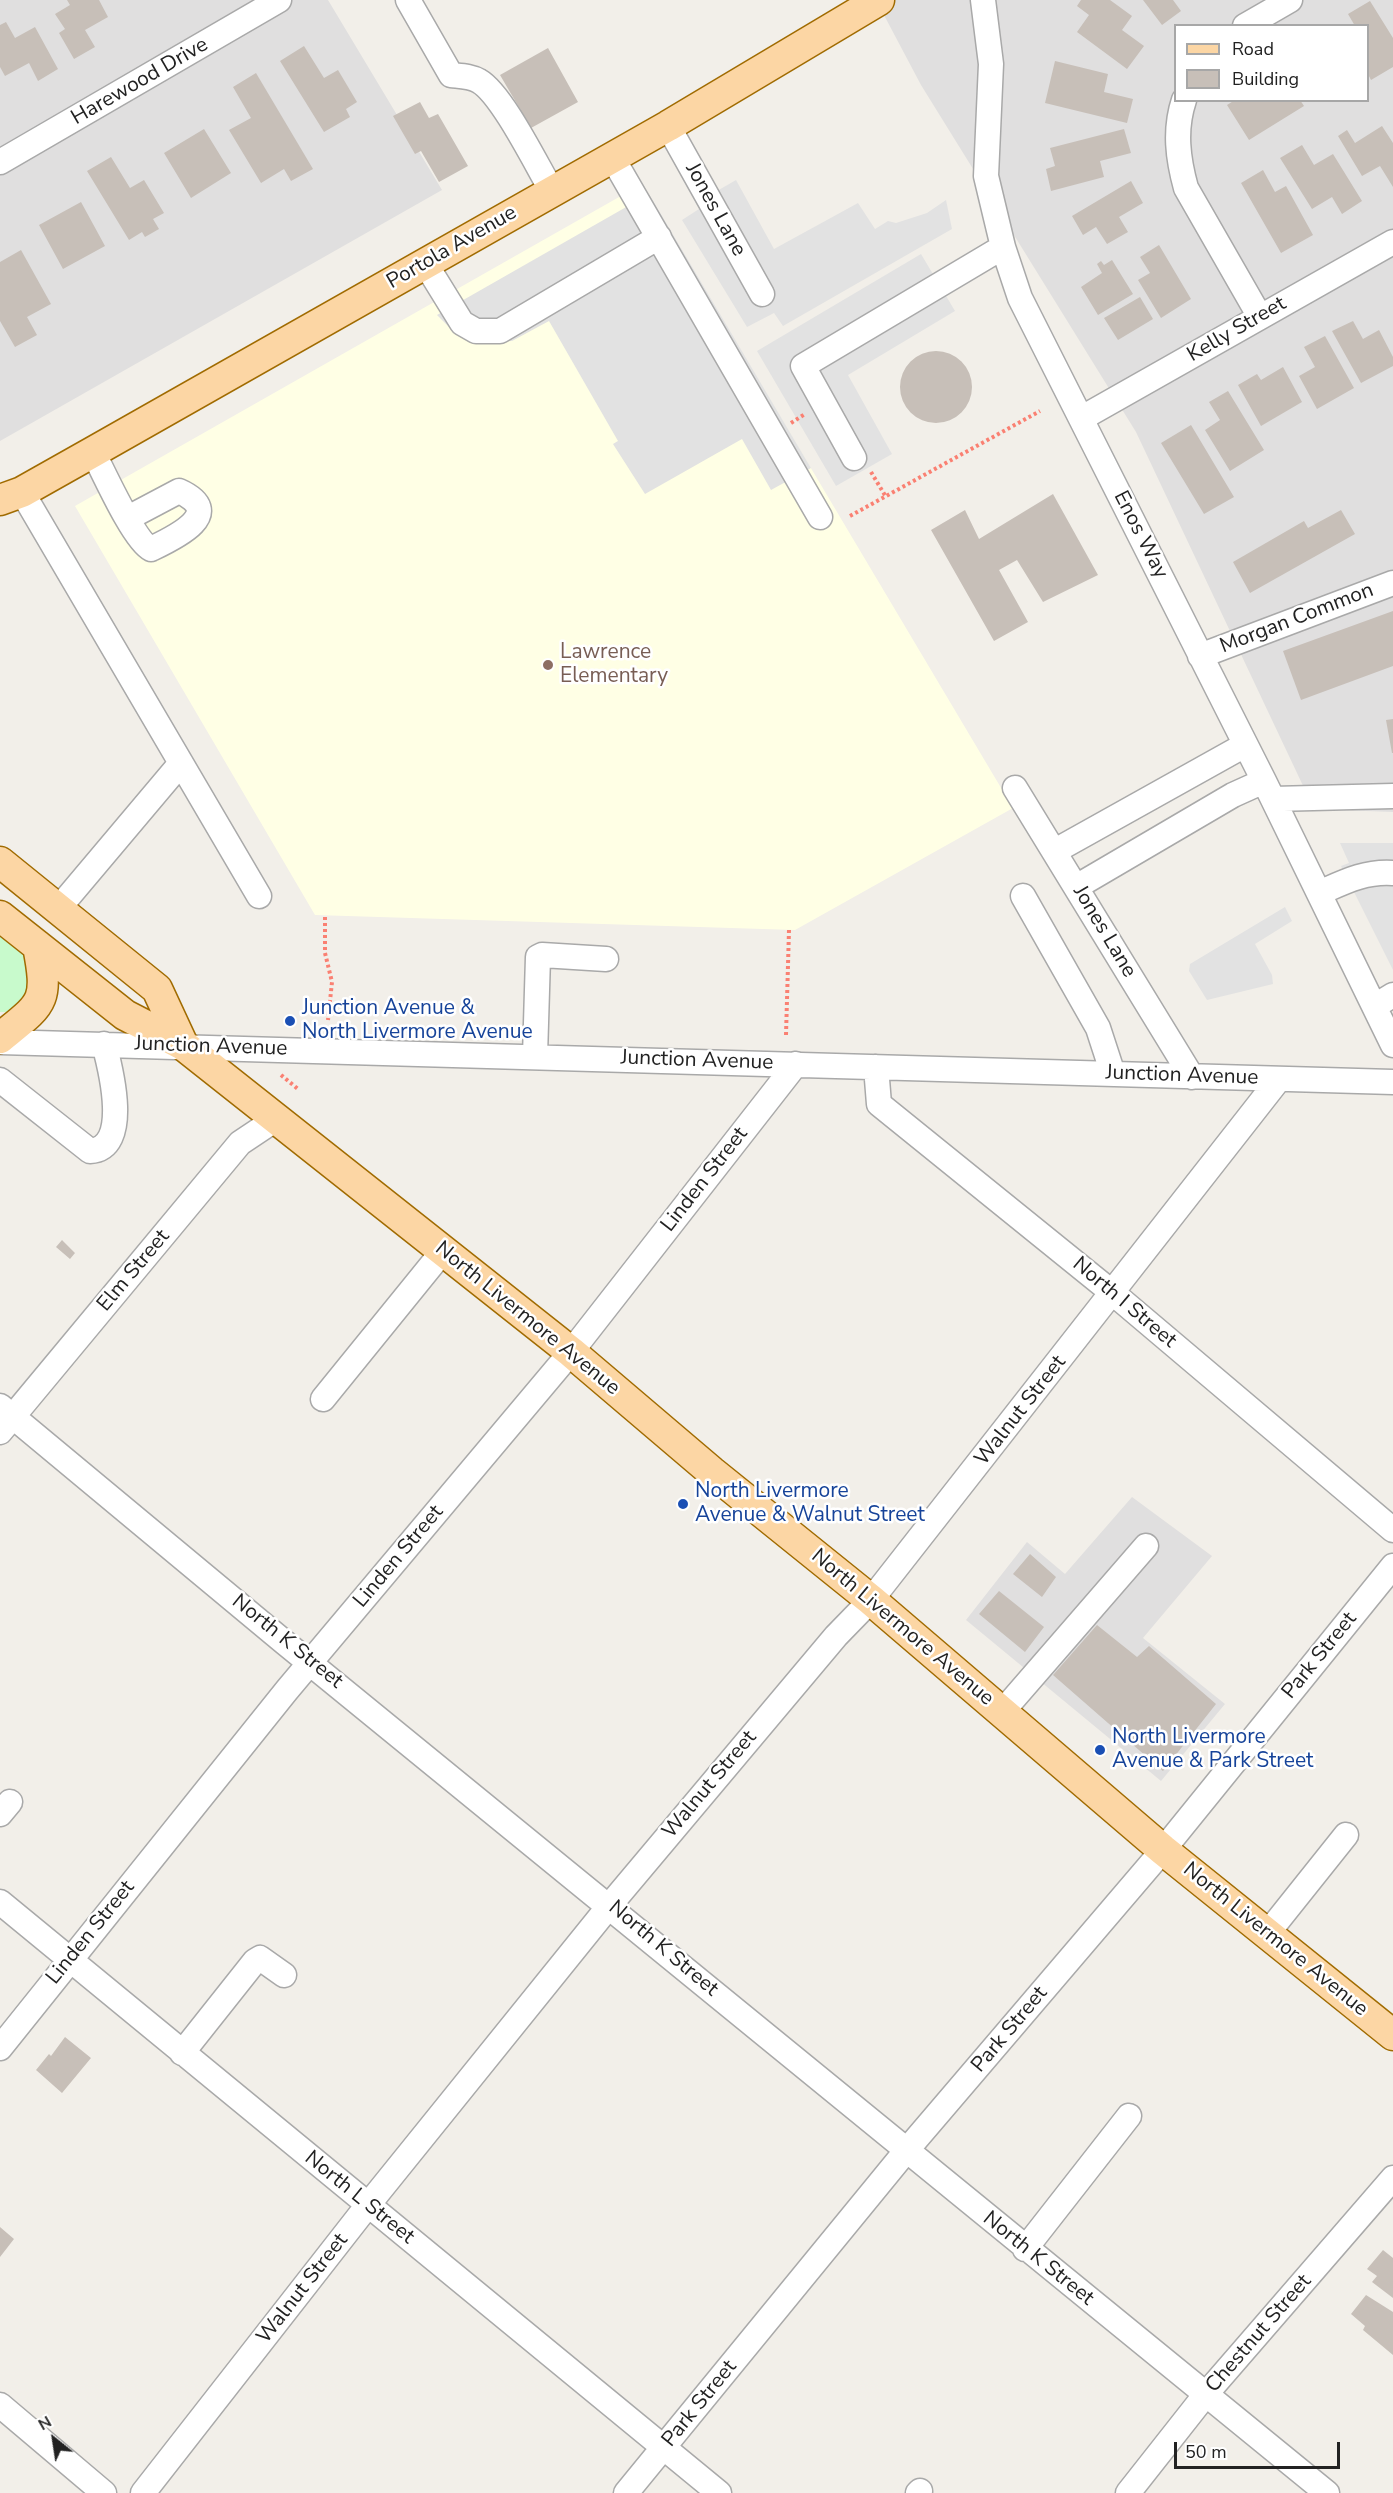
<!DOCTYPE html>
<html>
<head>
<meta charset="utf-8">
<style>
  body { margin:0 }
  #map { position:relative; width:1393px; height:2493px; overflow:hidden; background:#f2efe9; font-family:"Nunito Sans",sans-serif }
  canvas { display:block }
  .legend { position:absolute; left:1174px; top:24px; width:195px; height:78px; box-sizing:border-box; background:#fff; border:2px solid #a7a7a7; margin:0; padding:8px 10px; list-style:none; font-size:18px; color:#222 }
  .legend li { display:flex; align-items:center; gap:12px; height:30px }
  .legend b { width:30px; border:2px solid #a7a7a7 }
  .north { position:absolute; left:24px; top:2409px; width:60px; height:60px; -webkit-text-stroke:4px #fff; paint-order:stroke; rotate:330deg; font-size:16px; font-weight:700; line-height:24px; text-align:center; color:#222 }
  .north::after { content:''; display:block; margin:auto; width:21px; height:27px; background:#222; clip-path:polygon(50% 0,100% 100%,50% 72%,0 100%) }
  .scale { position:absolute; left:1174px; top:2442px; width:166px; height:27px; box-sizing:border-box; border:3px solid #222; border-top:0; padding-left:8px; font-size:18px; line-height:21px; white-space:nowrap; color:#222; -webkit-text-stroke:4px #fff; paint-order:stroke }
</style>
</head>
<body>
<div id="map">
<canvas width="1393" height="2493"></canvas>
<ul class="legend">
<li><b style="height:8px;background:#fcd6a4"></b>Road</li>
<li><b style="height:16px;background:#c7bfb8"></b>Building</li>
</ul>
<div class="north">N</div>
<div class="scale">50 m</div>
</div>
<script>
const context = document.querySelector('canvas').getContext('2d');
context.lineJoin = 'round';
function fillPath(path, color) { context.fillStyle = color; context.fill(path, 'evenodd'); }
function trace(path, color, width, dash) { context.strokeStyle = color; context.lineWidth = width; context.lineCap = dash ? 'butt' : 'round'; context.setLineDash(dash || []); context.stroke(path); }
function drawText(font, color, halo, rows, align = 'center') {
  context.font = font + ' "Nunito Sans",sans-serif'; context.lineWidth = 5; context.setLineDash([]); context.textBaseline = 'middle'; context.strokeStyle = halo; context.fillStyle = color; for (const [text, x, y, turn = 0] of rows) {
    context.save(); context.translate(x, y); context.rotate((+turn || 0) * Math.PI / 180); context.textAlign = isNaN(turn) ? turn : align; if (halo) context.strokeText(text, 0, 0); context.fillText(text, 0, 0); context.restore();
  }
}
fillPath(new Path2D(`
  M0 0H328L442 190 0 441Z
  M876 0H1393V812L1314 809 1136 432 921 85ZM1176 26H1368V100H1176Z
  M1132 1497 1212 1556 1143 1638 1225 1704 1161 1781 966 1620 1027 1542 1065 1574Z`), '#e0dfdf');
fillPath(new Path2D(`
  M642 184 1013 808 795 930 315 915 75 506Z`), '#ffffe5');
fillPath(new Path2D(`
  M0 936 48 972 42 1013 0 1012Z`), '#c8facc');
fillPath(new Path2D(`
  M701 163 717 191 736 180 774 249 858 203 875 229 888 221 896 223 927 213 946 200 952 229 783 326 774 313 747 327 682 220 699 209 680 175Z
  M649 194 811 468 771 490 742 439 645 494 613 444 618 441 549 321 512 341 478 343 454 332 437 315Z
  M921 254 955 311 848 375 892 454 836 486 757 351Z
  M1340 843H1393V970L1341 866 1349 863Z
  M1285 907 1292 921 1255 944 1272 975 1273 984 1207 1000 1189 971 1190 964Z`), '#e2e2e2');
fillPath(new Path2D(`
  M67 0H99L108 17 85 30 95 47 74 59 59 33 65 29 55 14 70 5Z
  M1081 0H1110L1132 16 1122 30 1144 46 1127 69 1077 32 1089 15 1077 6Z
  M1143 0H1173L1181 11 1162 25Z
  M1370 1 1393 38V67L1371 80 1368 74V26H1355L1348 14Z
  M6 22 15 38 35 27 58 69 38 81 29 63 5 76 0 67V25Z
  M304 46 324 78 338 70 357 102 346 109 350 117 324 132 280 61Z
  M548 48 578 102 531 128 500 75Z
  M1055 61 1108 74 1104 92 1133 99 1127 123 1045 103Z
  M256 73 313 169 291 181 284 169 261 183 229 130 251 118 233 87Z
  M1235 100H1300L1304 106 1249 140 1227 105Z
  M420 102 429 118 438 114 468 166 439 182 421 151 415 154 393 116Z
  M1382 126 1393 143V187L1380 166 1362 176 1338 136 1347 130 1355 143Z
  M204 129 231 173 191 198 164 153Z
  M1124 129 1131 153 1100 161 1104 177 1051 191 1046 169 1055 166 1050 148Z
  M1302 145 1314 165 1333 154 1362 201 1342 214 1332 197 1312 209 1280 158Z
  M111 157 130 188 144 180 164 213 153 219 159 229 145 237 142 232 129 240 87 171Z
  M1263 170 1275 192 1286 186 1313 235 1281 253 1241 183Z
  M1131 181 1143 203 1119 217 1128 232 1107 244 1096 227 1083 235 1072 216Z
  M81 202 105 246 63 269 39 225Z
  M1159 245 1191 299 1161 318 1138 280 1150 273 1140 257Z
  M21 250 51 304 27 317 37 335 15 347 0 321V262Z
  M1112 260 1133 294 1098 315 1081 287 1102 273 1097 264 1101 261 1104 265Z
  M1140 297 1153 319 1118 340 1104 318Z
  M1353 321 1363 339 1379 330 1393 357V366L1361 383 1332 331Z
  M1325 336 1354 388 1317 409 1299 376 1315 367 1304 347Z
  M900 387a36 36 0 1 1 72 0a36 36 0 1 1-72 0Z
  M1283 367 1302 402 1261 426 1238 385 1257 374 1261 380Z
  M1228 391 1264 450 1230 471 1205 430 1220 420 1209 402Z
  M1191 425 1234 497 1204 514 1161 443Z
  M1053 494 1098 575 1043 602 1017 560 999 570 1028 622 994 641 931 530 965 510 979 539Z
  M1341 510 1355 534 1250 593 1233 562 1304 521 1308 528Z
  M1393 611V666L1301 700 1283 651Z
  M1393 719V753H1392L1386 720Z
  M62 1240 75 1253 70 1259 56 1247Z
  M1030 1554 1056 1577 1042 1597 1013 1574Z
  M999 1591 1044 1627 1025 1652 979 1614Z
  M1097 1625 1137 1657 1149 1646 1216 1704 1163 1771 1053 1675Z
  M65 2037 91 2058 62 2093 36 2070 49 2054 51 2056Z
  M0 2227 14 2239 0 2257Z
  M1383 2250 1393 2258V2298L1372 2282 1377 2276 1367 2269Z
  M1366 2295 1393 2312V2355L1363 2330 1365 2326 1351 2314Z`), '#c7bfb8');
const minor = new Path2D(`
  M408 0 451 75C460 76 471 76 479 81 502 94 537 166 552 191
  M983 0 991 64 986 176 1003 247 1020 298 1264 781 1393 1045
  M1245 26 1290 0
  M1184 100C1174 130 1178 159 1186 188L1260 317
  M668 126 762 294
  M612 157 820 517
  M0 162 279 0
  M425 263 462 323 476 331H500L659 237
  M1082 418 1393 242
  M93 452C103 471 134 541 151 549 174 538 228 513 179 491L128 518
  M854 458 803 366 1003 247
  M22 492 259 896
  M1200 656 1393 583
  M1015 788 1192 1077
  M1273 799 1393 796
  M1055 851 1245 745
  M1076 887 1233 795 1264 781
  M1319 893C1344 882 1365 871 1393 873
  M1023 896 1098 1028 1113 1074
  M58 909 181 763
  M1375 1006 1393 995
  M0 1042 1393 1082
  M535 1056 538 957 542 955 606 959
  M876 1067 879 1104 1114 1294 1393 1530
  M0 1080 90 1151C131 1149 111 1070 104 1044
  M323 1399 443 1251
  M0 1406 284 1642 1327 2493
  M0 1432 240 1143 276 1119
  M1002 1712 1146 1546
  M0 1814 10 1802
  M0 1902 719 2493
  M1267 1934 1346 1835
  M0 2048 287 1690 571 1352 796 1064
  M182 2053 255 1961 260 1958 284 1975
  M1025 2249 1129 2116
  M0 2405 104 2493
  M143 2493 368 2205 610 1905 836 1636 871 1600 1279 1079
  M626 2493 906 2151 1163 1850 1393 1566
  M918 2493 920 2491
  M1128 2493 1206 2394 1393 2178`);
const major = new Path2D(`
  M0 500 22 492 93 452 668 126 879 0
  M0 862 157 989 183 1045
  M0 916 125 1015 183 1045 571 1352 712 1472 871 1600 1163 1850 1393 2035
  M0 1038C43 1003 49 1003 38 946`);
trace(minor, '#a9a9a9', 27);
trace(major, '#a06b00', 33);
trace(new Path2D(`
  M791 423 805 414
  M871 472 886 497
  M850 516 1040 411
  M325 917V953L332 982 328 1020
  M786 1035 789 930
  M281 1075 298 1089`), '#fa8072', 4, [3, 3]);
trace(minor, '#fff', 24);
trace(major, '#fcd6a4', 30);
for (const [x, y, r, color] of [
  [548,665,6,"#8d6e63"],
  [290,1021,6,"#1a4fb4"],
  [683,1504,6,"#1a4fb4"],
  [1100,1750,6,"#1a4fb4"]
]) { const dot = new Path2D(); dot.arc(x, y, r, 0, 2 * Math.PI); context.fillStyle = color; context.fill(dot); trace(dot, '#fff', 2); }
drawText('21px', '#222', '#fff', [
  ["Harewood Drive",140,82,-30],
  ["Jones Lane",715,210,61],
  ["Portola Avenue",452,248,-30],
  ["Kelly Street",1237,330,-30],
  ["Enos Way",1140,535,63],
  ["Morgan Common",1297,619,-21],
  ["Jones Lane",1104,932,59],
  ["Junction Avenue",211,1047,2],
  ["Junction Avenue",697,1061,2],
  ["Junction Avenue",1182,1076,2],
  ["Linden Street",705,1180,-52],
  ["Elm Street",134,1271,-50],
  ["North I Street",1124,1303,40],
  ["North Livermore Avenue",527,1319,39],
  ["Walnut Street",1021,1411,-52],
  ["Linden Street",399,1557,-50],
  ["North Livermore Avenue",902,1628,40],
  ["North K Street",287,1642,39],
  ["Park Street",1320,1656,-51],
  ["Walnut Street",710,1785,-50],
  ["Linden Street",91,1933,-51],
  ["North Livermore Avenue",1275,1940,39],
  ["North K Street",663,1949,40],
  ["Park Street",1010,2030,-50],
  ["North L Street",359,2198,39],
  ["North K Street",1038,2259,39],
  ["Walnut Street",303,2289,-52],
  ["Chestnut Street",1259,2334,-49],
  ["Park Street",700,2404,-51]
]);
drawText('21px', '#785e54', '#fff', [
  ["Lawrence",560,653],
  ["Elementary",560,677]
], 'left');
drawText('21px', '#164399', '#fff', [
  ["Junction Avenue &",302,1009],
  ["North Livermore Avenue",302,1033],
  ["North Livermore",695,1492],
  ["Avenue & Walnut Street",695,1516],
  ["North Livermore",1112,1738],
  ["Avenue & Park Street",1112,1762]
], 'left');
</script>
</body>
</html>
